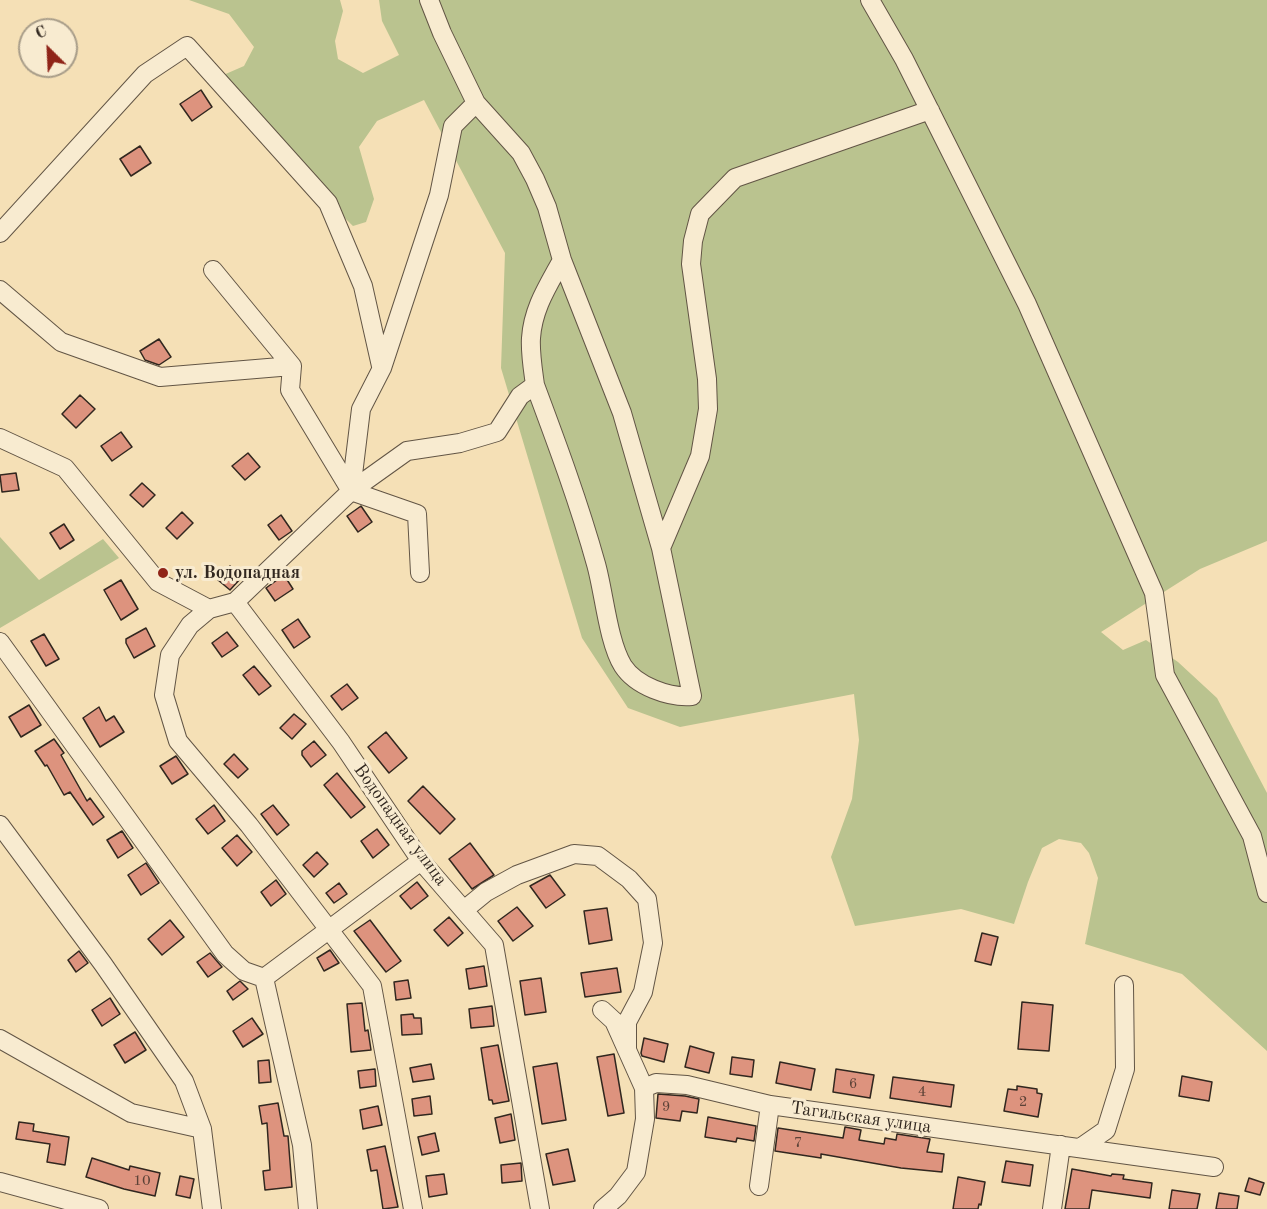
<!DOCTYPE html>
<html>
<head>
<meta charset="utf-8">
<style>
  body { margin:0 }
  #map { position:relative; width:1267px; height:1209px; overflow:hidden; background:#f5e0b6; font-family:"Old Standard TT",serif }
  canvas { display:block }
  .north { position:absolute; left:18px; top:18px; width:60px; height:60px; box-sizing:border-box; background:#f8ebd0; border:2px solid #a89d89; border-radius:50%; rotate:336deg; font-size:16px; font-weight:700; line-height:24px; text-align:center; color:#31271f }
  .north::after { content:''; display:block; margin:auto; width:21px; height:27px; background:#8f2418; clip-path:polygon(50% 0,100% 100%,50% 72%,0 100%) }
</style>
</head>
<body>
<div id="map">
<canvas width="1267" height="1209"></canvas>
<div class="north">С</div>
</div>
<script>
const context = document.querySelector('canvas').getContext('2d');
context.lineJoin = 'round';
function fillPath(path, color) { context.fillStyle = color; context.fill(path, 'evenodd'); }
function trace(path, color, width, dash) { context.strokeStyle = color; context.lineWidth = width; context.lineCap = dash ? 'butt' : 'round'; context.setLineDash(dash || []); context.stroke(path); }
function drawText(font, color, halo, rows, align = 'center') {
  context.font = font + ' "Old Standard TT",serif'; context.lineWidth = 6; context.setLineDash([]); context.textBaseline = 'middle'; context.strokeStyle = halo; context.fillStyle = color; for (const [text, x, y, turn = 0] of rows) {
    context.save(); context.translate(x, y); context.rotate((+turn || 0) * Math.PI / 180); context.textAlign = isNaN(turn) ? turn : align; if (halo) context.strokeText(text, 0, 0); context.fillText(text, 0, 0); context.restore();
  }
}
fillPath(new Path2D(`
  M189 0H340L343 11 335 41 338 59 363 73 399 55 382 21 379 0H1267V541L1200 569 1101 632 1123 650 1146 640 1178 662 1217 698 1267 793V1051L1182 974 1085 944 1098 878 1089 853 1081 843 1059 839 1042 848 1028 882 1014 924 961 909 855 926 831 857 852 799 859 740 854 694 680 727 628 708 582 638 501 368 505 253 424 100 377 121 359 147 374 199 366 222 353 226 230 107 221 76 244 66 254 47 229 14Z
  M0 537 39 580 103 539 119 558 0 628Z`), '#bac38f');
const building = new Path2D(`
  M201 90 212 107 192 121 180 104Z
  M140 146 151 163 131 176 120 159Z
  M159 339 171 357 159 365 145 360 140 351Z
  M80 395 95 409 76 428 62 414Z
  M121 432 132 447 112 461 101 446Z
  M248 453 260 467 245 480 232 466Z
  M16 473 19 490 2 492 0 475Z
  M142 483 155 495 143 507 130 495Z
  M361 506 372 522 358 532 347 516Z
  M182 512 193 523 177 539 166 528Z
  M281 515 292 531 279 540 268 525Z
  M64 524 74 540 60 549 50 533Z
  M230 566 242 577 230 590 218 580Z
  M284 575 293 589 275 601 266 588Z
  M121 580 138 609 121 620 104 590Z
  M298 619 310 637 294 648 282 630Z
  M146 628 155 646 134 658 126 643V639Z
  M227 632 238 646 222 657 212 643Z
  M44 634 59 659 46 666 31 641Z
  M254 666 271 686 259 695 243 675Z
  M347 684 358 698 342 710 331 696Z
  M29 705 41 725 21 737 9 717Z
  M99 707 106 721 114 716 124 732 100 747 83 718Z
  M294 714 306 724 292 739 280 728Z
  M386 732 407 758 389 773 368 747Z
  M54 739 64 753 61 755 87 801 90 798 104 817 93 825 70 792 64 795 47 765 45 766 35 751Z
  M314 741 326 755 311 767 302 755V751Z
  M234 754 248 769 238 778 224 764Z
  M176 756 188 774 172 784 160 766Z
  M337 773 365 807 351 818 324 785Z
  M423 786 455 819 440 834 408 801Z
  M214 805 225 821 208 834 196 819Z
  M273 805 289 825 277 835 261 814Z
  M377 829 389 845 373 858 361 841Z
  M122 831 133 848 118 858 107 840Z
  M237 835 252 852 237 866 222 848Z
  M470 843 494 875 472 889 449 859Z
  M317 852 328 864 314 877 303 865Z
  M146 863 159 883 141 895 128 875Z
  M550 875 565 895 546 908 530 886Z
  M276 880 286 894 271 906 261 892Z
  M417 882 428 896 411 909 400 896Z
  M339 883 347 894 334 903 326 893Z
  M517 907 533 926 513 941 498 921Z
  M607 908 612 940 589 944 584 911Z
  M449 917 463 933 448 946 434 930Z
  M170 920 184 937 162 955 148 939Z
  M370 920 401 961 386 972 354 931Z
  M982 933 998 937 991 965 975 961Z
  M330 950 339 963 324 971 317 958Z
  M79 951 88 963 76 972 68 960Z
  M210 953 222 967 208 977 197 962Z
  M484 966 487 986 469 989 466 969Z
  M617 968 621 992 585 997 581 973Z
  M541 978 546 1012 525 1015 520 981Z
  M408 980 411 998 396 1000 394 982Z
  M240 981 248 989 233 1000 227 991Z
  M110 998 120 1014 102 1026 92 1010Z
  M1022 1002 1053 1005 1049 1051 1018 1049Z
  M362 1003 365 1031 368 1030 371 1050 351 1052 347 1004Z
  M492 1006 494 1026 471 1028 469 1009Z
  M413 1014 414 1018H421L422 1034 402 1035 401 1015Z
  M252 1018 263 1034 243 1047 233 1031Z
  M135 1032 146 1050 125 1063 114 1045Z
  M644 1038 668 1044 664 1062 642 1056 641 1053Z
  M498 1045 509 1101 493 1104 492 1100H489L481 1048Z
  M690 1046 714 1053 709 1073 685 1067Z
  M614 1054 624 1113 608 1116 597 1057Z
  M732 1057 754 1060 752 1077 730 1074Z
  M269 1060 271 1082 259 1083 258 1061Z
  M780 1062 815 1069 811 1090 776 1083Z
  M557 1063 566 1120 542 1124 533 1067Z
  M431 1064 434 1079 413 1082 410 1068Z
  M375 1069 376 1086 360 1088 358 1071Z
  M836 1069 874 1075 870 1098 833 1092Z
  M1182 1076 1212 1082 1209 1101 1179 1096Z
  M893 1077 954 1085 951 1107 890 1098Z
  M1017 1086 1037 1089V1093L1042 1094 1038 1117 1004 1111 1008 1089 1017 1090Z
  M658 1094 685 1096 699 1099 697 1113 682 1111 680 1121 656 1118Z
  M430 1096 432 1114 414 1116 412 1099Z
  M278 1103 284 1136H288L292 1187 265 1190 263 1171 270 1170 267 1123 262 1124 259 1106Z
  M378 1106 382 1125 363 1129 360 1110Z
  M511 1114 515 1140 500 1143 495 1118Z
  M708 1117 756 1126 754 1141 737 1138 736 1142 705 1137Z
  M19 1122 34 1124 33 1131 69 1137 65 1165 47 1162 50 1144 16 1139Z
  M845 1127 861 1130 859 1140 884 1144 885 1138 896 1140 897 1134 930 1139 927 1152 944 1154 942 1172 901 1168 821 1154V1158L775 1151 778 1128 843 1138Z
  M435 1133 439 1151 422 1155 418 1137Z
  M385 1146 398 1207 383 1209 377 1170 371 1171 367 1150Z
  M568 1149 575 1181 553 1185 546 1154Z
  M92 1158 129 1170 130 1166 160 1173 155 1196 124 1189 86 1177Z
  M1006 1161 1033 1165 1030 1186 1002 1182Z
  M521 1163 522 1181 502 1183 501 1165Z
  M1072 1169 1111 1176 1112 1174 1124 1175 1123 1179 1152 1183 1150 1198 1092 1190 1089 1209H1065Z
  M444 1174 447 1194 429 1197 426 1176Z
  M180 1176 194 1179 190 1198 176 1195Z
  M958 1177 985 1182 981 1205 979 1204 978 1209H953Z
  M1249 1178 1264 1183 1260 1195 1245 1191Z
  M1172 1190 1200 1194 1197 1209H1169Z
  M1219 1193 1239 1196 1237 1209H1216Z`);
fillPath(building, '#dd937e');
trace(building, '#31271f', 1.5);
const minor = new Path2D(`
  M870 0 904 59 1027 304 1154 593 1165 675 1252 836 1267 893
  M0 233 145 74 187 46 328 203 363 286 381 366
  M213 270 292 366 290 390 351 491
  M0 290 61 342 160 377 292 366
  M535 385C533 370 530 353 531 338 533 308 548 286 562 260
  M0 438 65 468 158 582 209 609 235 602 351 491 361 409 382 368 439 195 453 126 476 103
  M661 548 700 456 708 409 707 379 691 264 693 241 700 214 735 178 930 110
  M420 573 417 514 351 491 407 451 460 443 497 432 520 396 535 385C557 444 579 503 596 564 604 592 608 642 623 666 636 686 669 698 692 696L661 548 622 413 562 260 547 207 535 179 521 153 476 103 442 33 429 0
  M235 602 341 742 421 861 494 945 540 1209
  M209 609 190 625 170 655 164 695 178 741 249 825 372 986 413 1209
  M0 642 225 954 244 971 264 978 421 861
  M0 825 103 964 184 1081 202 1129 212 1209
  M464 910 486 892 517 875 574 854 598 856 629 879 647 899 653 943 643 992 627 1022V1050
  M264 978 302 1145 308 1209
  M602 1010 614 1021 644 1088
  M0 1039 131 1113 202 1129
  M1080 1148 1106 1130 1125 1069 1124 985
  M0 1182 99 1209
  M759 1186 770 1105
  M603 1209 618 1196 636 1172 645 1119 644 1088 656 1083 687 1085 770 1105 1214 1167
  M1052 1209 1061 1145`);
trace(minor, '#625545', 20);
trace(minor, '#f8ebd0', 18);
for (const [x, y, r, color] of [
  [163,573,6,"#8f2418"]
]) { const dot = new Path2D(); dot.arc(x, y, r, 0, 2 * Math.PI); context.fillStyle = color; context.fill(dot); trace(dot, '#f8ebd0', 2); }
drawText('15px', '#5c4237', null, [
  ["6",853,1084],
  ["4",922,1092],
  ["2",1023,1102],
  ["9",666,1107],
  ["7",798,1143],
  ["10",142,1181]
]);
drawText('bold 18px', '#31271f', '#f8ebd0', [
  ["ул. Водопадная",175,573]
], 'left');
drawText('18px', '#31271f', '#f8ebd0', [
  ["Водопадная улица",400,825,54],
  ["Тагильская улица",861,1118,8]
]);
</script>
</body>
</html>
